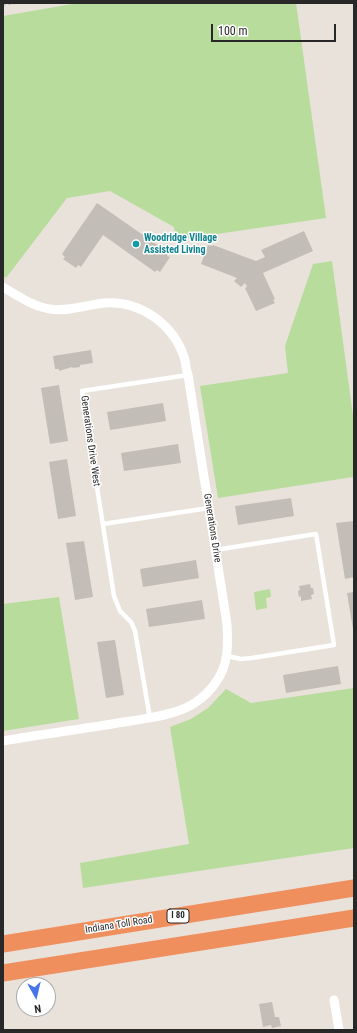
<!DOCTYPE html>
<html>
<head>
<meta charset="utf-8">
<style>
  body { margin:0 }
  #map { position:relative; width:357px; height:1033px; overflow:hidden; background:#e9e2db; font-family:"Roboto Condensed",sans-serif }
  canvas { display:block }
  .frame { position:absolute; inset:0; border:4px solid #282828; pointer-events:none }
  .north { position:absolute; left:16px; top:977px; width:40px; height:40px; box-sizing:border-box; background:#fff; border:1px solid #a9a9a9; border-radius:50%; rotate:172deg; font-size:11px; font-weight:700; line-height:16px; text-align:center; color:#282828 }
  .north::after { content:''; display:block; margin:auto; width:14px; height:18px; background:#4675ea; clip-path:polygon(50% 0,100% 100%,50% 72%,0 100%) }
  .scale { position:absolute; left:211px; top:24px; width:125px; height:18px; box-sizing:border-box; border:2px solid #282828; border-top:0; padding-left:5px; font-size:12px; line-height:14px; white-space:nowrap; color:#282828; -webkit-text-stroke:3px #fff; paint-order:stroke }
</style>
</head>
<body>
<div id="map">
<canvas width="357" height="1033"></canvas>
<div class="frame"></div>
<div class="north">N</div>
<div class="scale">100 m</div>
</div>
<script>
const context = document.querySelector('canvas').getContext('2d');
context.lineJoin = 'round';
function fillPath(path, color) { context.fillStyle = color; context.fill(path, 'evenodd'); }
function trace(path, color, width, dash) { context.strokeStyle = color; context.lineWidth = width; context.lineCap = dash ? 'butt' : 'round'; context.setLineDash(dash || []); context.stroke(path); }
function drawText(font, color, halo, rows, align = 'center') {
  context.font = font + ' "Roboto Condensed",sans-serif'; context.lineWidth = 3; context.setLineDash([]); context.textBaseline = 'middle'; context.strokeStyle = halo; context.fillStyle = color; for (const [text, x, y, turn = 0] of rows) {
    context.save(); context.translate(x, y); context.rotate((+turn || 0) * Math.PI / 180); context.textAlign = isNaN(turn) ? turn : align; if (halo) context.strokeText(text, 0, 0); context.fillText(text, 0, 0); context.restore();
  }
}
fillPath(new Path2D(`
  M78 3H296L326 218 176 240 174 227 110 191 67 198 6 278 3 276V16Z
  M332 261 354 423V482L353 477 218 498 200 386 288 373 285 346 313 264Z
  M270 589 271 597 266 598 267 608 256 610 254 592Z
  M59 597 79 719 3 731V604Z
  M354 688V848L83 888 80 863 189 844 170 727 191 719 208 708 226 689 251 703Z`), '#b7dc9b');
fillPath(new Path2D(`
  M97 203 169 253 167 256 170 257 160 272 157 270 155 272 103 235 81 267 78 265 76 268 63 259 65 257 62 254Z
  M304 231 313 251 263 273 275 299 273 300 275 303 256 311 245 288 247 287 245 283 241 287 234 281 237 278 201 264 208 245 212 246 213 245 256 261 265 257 261 250Z
  M91 350 93 363 80 365V367L73 368 72 367 59 371V369H55L53 356Z
  M59 385 68 441 50 444 41 388Z
  M163 403 166 421 110 430 107 412Z
  M178 444 181 463 124 471 121 453Z
  M67 459 76 516 58 519 49 462Z
  M291 498 294 516 238 525 235 506Z
  M354 521V577L345 579 336 523Z
  M84 541 93 597 75 600 66 543Z
  M196 560 199 578 143 587 140 569Z
  M310 584 311 588H313L314 594 311 595 312 599 301 601V596L299 597 298 591 300 590 299 586Z
  M354 592V629H353L347 593Z
  M202 600 205 619 149 627 146 609Z
  M115 640 124 695 106 698 97 642Z
  M338 666 341 684 286 693 283 675Z
  M272 1002 275 1017H279L281 1026 272 1028 271 1025 263 1027 259 1004Z`), '#c2bdb6');
trace(new Path2D(`
  M3 5 18 3`), '#c3c3c3', 1.5, [3, 2]);
trace(new Path2D(`
  M103 524 209 508
  M215 550 316 534 334 645 252 658 241 659 227 656
  M150 718 135 631 131 622 120 611 114 596 82 391 188 375`), '#fff', 4.5);
trace(new Path2D(`
  M3 287C18 296 32 306 50 309 67 312 87 305 104 303 140 300 173 324 184 357 186 363 186 370 188 375L227 624C228 644 229 664 216 682 209 693 196 704 183 709 161 718 135 720 112 724 75 730 39 735 3 741
  M334 1000 339 1030`), '#fff', 9);
trace(new Path2D(`
  M3 944 354 888
  M3 973 354 918`), '#f08f5e', 17);
for (const [x, y, r, color] of [
  [136,244,4,"#0f9aa8"]
]) { const dot = new Path2D(); dot.arc(x, y, r, 0, 2 * Math.PI); context.fillStyle = color; context.fill(dot); trace(dot, '#fff', 1.5); }
for (const [x, y, w] of [
  [178,916,22]
]) { const box = new Path2D(); box.roundRect(x - w / 2, y - 7, w, 14, 3); context.fillStyle = '#fff'; context.fill(box); trace(box, '#282828', 1); }
drawText('bold 9px', '#282828', null, [
  ["I 80",178,916]
]);
drawText('bold 10px', '#0d838f', '#fff', [
  ["Woodridge Village",144,238],
  ["Assisted Living",144,250]
], 'left');
drawText('10px', '#282828', '#fff', [
  ["Generations Drive West",90,441,82],
  ["Generations Drive",212,528,81],
  ["Indiana Toll Road",119,925,-9]
]);
</script>
</body>
</html>
